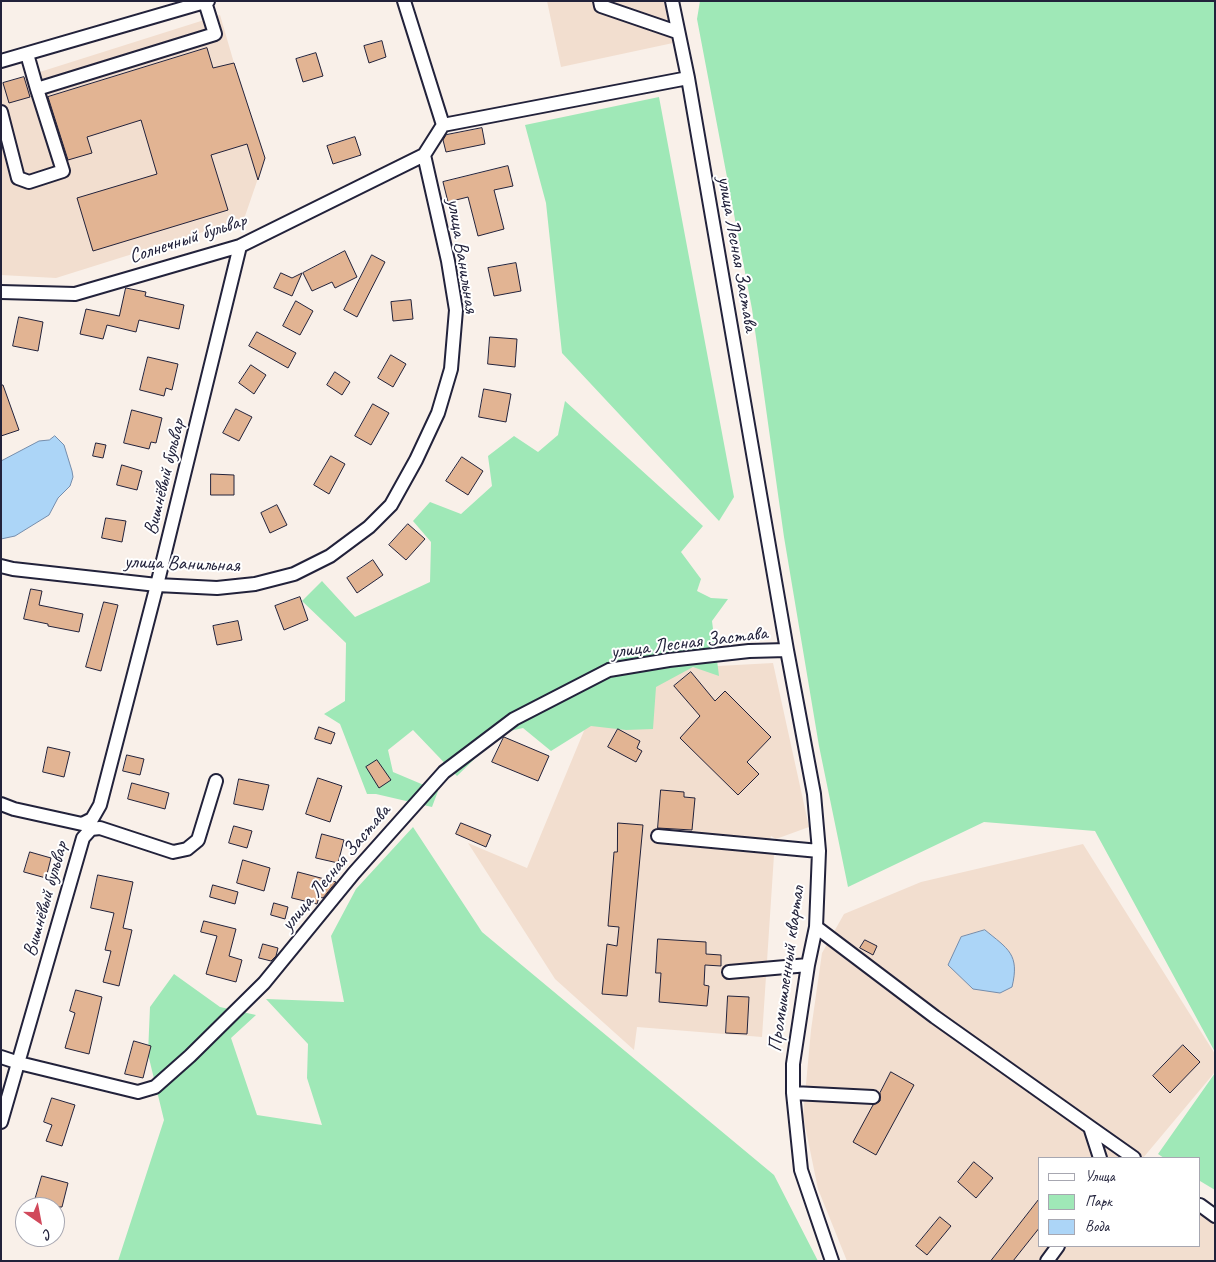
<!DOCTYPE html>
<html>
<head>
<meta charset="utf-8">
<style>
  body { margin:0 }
  #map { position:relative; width:1216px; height:1262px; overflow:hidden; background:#f9f0e9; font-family:Caveat,sans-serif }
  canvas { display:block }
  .frame { position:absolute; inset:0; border:2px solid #22223b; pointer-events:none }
  .legend { position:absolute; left:1038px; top:1157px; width:162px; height:90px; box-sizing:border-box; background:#fff; border:1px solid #a7a7b1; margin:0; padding:6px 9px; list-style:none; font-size:15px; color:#22223b }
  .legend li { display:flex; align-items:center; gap:10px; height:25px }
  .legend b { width:25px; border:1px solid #a7a7b1 }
  .north { position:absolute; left:15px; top:1197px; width:50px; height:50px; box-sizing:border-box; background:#fff; border:1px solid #a7a7b1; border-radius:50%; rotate:147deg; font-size:14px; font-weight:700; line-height:20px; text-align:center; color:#22223b }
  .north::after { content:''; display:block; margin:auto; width:18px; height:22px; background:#d1495b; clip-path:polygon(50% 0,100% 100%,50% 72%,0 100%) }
</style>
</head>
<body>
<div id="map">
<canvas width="1216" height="1262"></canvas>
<div class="frame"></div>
<ul class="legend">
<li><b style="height:6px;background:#fff"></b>Улица</li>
<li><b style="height:14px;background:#9fe8b7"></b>Парк</li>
<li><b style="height:14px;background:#acd5f7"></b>Вода</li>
</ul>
<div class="north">С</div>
</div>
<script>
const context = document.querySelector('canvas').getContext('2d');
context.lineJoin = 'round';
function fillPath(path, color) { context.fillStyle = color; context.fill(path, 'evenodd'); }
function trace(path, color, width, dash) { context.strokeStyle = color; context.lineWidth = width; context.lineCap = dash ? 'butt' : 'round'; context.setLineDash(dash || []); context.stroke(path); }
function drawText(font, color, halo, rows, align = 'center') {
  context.font = font + ' Caveat,sans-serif'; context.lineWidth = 4; context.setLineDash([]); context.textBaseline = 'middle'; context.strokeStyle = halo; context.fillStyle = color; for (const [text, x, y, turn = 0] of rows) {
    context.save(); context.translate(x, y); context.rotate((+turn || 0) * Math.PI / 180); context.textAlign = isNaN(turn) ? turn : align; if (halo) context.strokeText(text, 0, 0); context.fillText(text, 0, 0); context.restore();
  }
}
fillPath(new Path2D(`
  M547 1H664L673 43 561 67Z
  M220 15 234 63 265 158 244 219 56 278 1 275V83L24 77Z
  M773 663 809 827 776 839 771 836 767 853 774 855 762 1037 637 1027 634 1050 555 979 468 843 527 868 603 685 663 669Z
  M1083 844 1215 1054V1072L1143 1158H1040V1246H1200V1199L1215 1209V1261H847L818 1189 803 1116 811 1030 822 953 844 914 921 882Z`), '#f2decf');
fillPath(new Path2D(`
  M700 1H1215V1052L1095 831 984 822 848 887 819 746 784 537 752 309 697 19Z
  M659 97 734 497 719 521 562 353 546 203 525 125Z
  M565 401 703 526 681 552 701 579 697 591 711 598 728 599 712 621 719 676 693 667 656 687 653 729 626 730 591 726 551 751 523 728 501 733 457 776 413 730 388 750 393 772 438 791 432 807 376 794H367L340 724 324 714 345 701 346 643 302 601 322 581 355 617 430 582 431 542 413 521 430 502 461 514 492 486 488 456 514 436 538 452 558 435Z
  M413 827 482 932 774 1175 818 1261H118L164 1120 148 1054 150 1007 174 974 220 1007 256 1015 231 1038 257 1115 322 1125 307 1078 308 1044 266 999 344 1002 331 936 356 889Z
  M1215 1073V1190L1200 1181V1158H1164L1158 1154Z`), '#9fe8b7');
const water = new Path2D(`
  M55 436 64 445 72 471 73 477 70 486 58 498 49 515 15 536 1 539V461L39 441 49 440Z
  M985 930C1008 949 1020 954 1012 987L1000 993 973 989 948 965 961 937Z`);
fillPath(water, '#acd5f7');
trace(water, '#758dac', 1);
const building = new Path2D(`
  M382 41 386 57 369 63 364 46Z
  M207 48 213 68 234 63 265 158 258 180 247 144 211 155 228 210 93 251 77 198 157 174 141 120 87 137 92 153 68 160 48 97Z
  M316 53 323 76 303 82 296 59Z
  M24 77 30 97 9 103 3 83Z
  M482 128 485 144 446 152 443 140 446 135Z
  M355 137 361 155 333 164 327 146Z
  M508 166 513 186 494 190 504 229 478 236 468 197 448 202 443 182Z
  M345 251 357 277 335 288 332 282 312 291 303 273Z
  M372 255 385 262 357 317 344 310Z
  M516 263 521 291 494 296 488 268Z
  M281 273 292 278 302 273 292 296 274 288Z
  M126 288 146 292 145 296 184 305 179 329 139 320 136 332 107 325 103 339 80 334 86 309 119 316Z
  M411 300 413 319 393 321 391 302Z
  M296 301 313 311 300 335 283 326Z
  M19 317 43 322 38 351 13 346Z
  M257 332 296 353 288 368 249 346Z
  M490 337 517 339 515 367 488 364Z
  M391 355 406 364 393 387 378 378Z
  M148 357 178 364 172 390 166 388 164 396 140 390Z
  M251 365 266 375 254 394 239 383Z
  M335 372 350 382 342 395 327 385Z
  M1 385H3L19 430 1 436Z
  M484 389 511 394 506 422 479 417Z
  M373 404 389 413 371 445 355 436Z
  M236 409 252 417 239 441 223 433Z
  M132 410 162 418 156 443 151 442 149 449 124 443Z
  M96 443 106 445 103 458 93 456Z
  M331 456 345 464 329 494 314 485Z
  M462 457 483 471 468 495 446 481Z
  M122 465 142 471 137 490 117 485Z
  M211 474 234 475V495H211Z
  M277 505 287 525 270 533 261 513Z
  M106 518 126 521 122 542 102 538Z
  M408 524 425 539 406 560 389 545Z
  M373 560 383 575 357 593 347 578Z
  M31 589 42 591 39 605 83 614 79 632 48 626V624L24 619Z
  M300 597 308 620 284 630 275 606Z
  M104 602 118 605 101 671 86 667Z
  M238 621 242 640 217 645 213 626Z
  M691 672 715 701 725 691 771 737 747 762 759 774 738 795 680 738 700 716 674 686Z
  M319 727 335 733 331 744 315 739Z
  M618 729 640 741 637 748 642 751 636 762 608 747Z
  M504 737 549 756 538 781 492 762Z
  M48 747 70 752 64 777 43 772Z
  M127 755 144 759 140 775 123 771Z
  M377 760 391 780 379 788 366 767Z
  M318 778 342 786 330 822 306 814Z
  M239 779 269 785 263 810 234 804Z
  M132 783 169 793 165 809 128 799Z
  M661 790 684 792V797L695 798 692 830 658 828Z
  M461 823 491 835 486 847 456 834Z
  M618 823 643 825 627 996 602 994 607 944 617 946 619 927 608 926 614 852H617Z
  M234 826 252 831 247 848 229 843Z
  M322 834 344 840 338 863 316 858Z
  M30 852 51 858 46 878 24 872Z
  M243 860 270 868 264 891 237 883Z
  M298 872 336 882 323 898 319 897 317 904 292 898Z
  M98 875 133 882 123 928 132 930 119 986 103 982 111 951 105 950 114 913 91 908Z
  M213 885 238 892 235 904 210 897Z
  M274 903 288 907 285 919 271 915Z
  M204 921 236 929 229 956 242 960 236 982 206 974 217 936 201 932Z
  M658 939 706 942V954L721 955V966L705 965 704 985 709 986 707 1006 659 1002 661 973H656Z
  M865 940 877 946 873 955 860 948Z
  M263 944 278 948 276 956 271 961 259 958Z
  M76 990 102 997 89 1054 65 1048 75 1013 70 1011Z
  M728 996 749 997 747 1034 726 1033Z
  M134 1041 151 1046 143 1078 125 1074Z
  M1183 1045 1200 1062 1170 1093 1153 1076Z
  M891 1072 914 1085 876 1155 853 1142 873 1105 880 1101V1093Z
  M52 1098 75 1105 62 1146 46 1141 52 1125 44 1122Z
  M974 1162 993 1178 976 1198 958 1182Z
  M42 1176 68 1183 62 1207H33Z
  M1040 1198V1227L1013 1261H991Z
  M940 1217 951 1226 927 1255 916 1246Z`);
fillPath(building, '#e2b493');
trace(building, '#22223b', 1);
const minor = new Path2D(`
  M404 1 443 125 688 78
  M600 1 601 6 677 32
  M27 54 37 89 215 34 205 2
  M1 61 208 1
  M1 112 18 178 29 182 63 171 37 89
  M1 292 75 294 240 246 424 155 443 125
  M1 566 13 569 157 585 217 588 255 584 294 574 330 556 369 527 391 505 416 460 438 413 451 369 456 310 448 261 424 155
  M787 650 814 794 819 851 816 927 808 965 793 1064V1093L801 1170 832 1261
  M1 804 14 809 82 824 92 819 100 805 157 585 240 246
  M658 836 819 851
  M816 927 935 1017 1090 1127 1100 1158
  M729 972 808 965
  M1 1057 19 1063 138 1092 155 1087 190 1056 264 983 354 873 444 772 514 719 609 670 669 660 749 651 787 650 688 78 672 1
  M793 1093 873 1097
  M1 1122 83 838 91 829 100 828 173 852 187 849 198 840 216 781
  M1090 1127 1134 1158
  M1200 1205 1215 1216
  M1047 1261 1058 1246`);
trace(minor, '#22223b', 16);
trace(minor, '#fff', 12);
drawText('20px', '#22223b', '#fff', [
  ["Солнечный бульвар",188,239,-18],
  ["улица Лесная Застава",737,254,80],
  ["улица Ванильная",462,256,81],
  ["Вишнёвый бульвар",165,477,-76],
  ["улица Ванильная",182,564,2],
  ["улица Лесная Застава",689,643,-7],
  ["улица Лесная Застава",336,868,-50],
  ["Вишнёвый бульвар",46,899,-74],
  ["Промышленный квартал",787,969,-82]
]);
</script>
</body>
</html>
